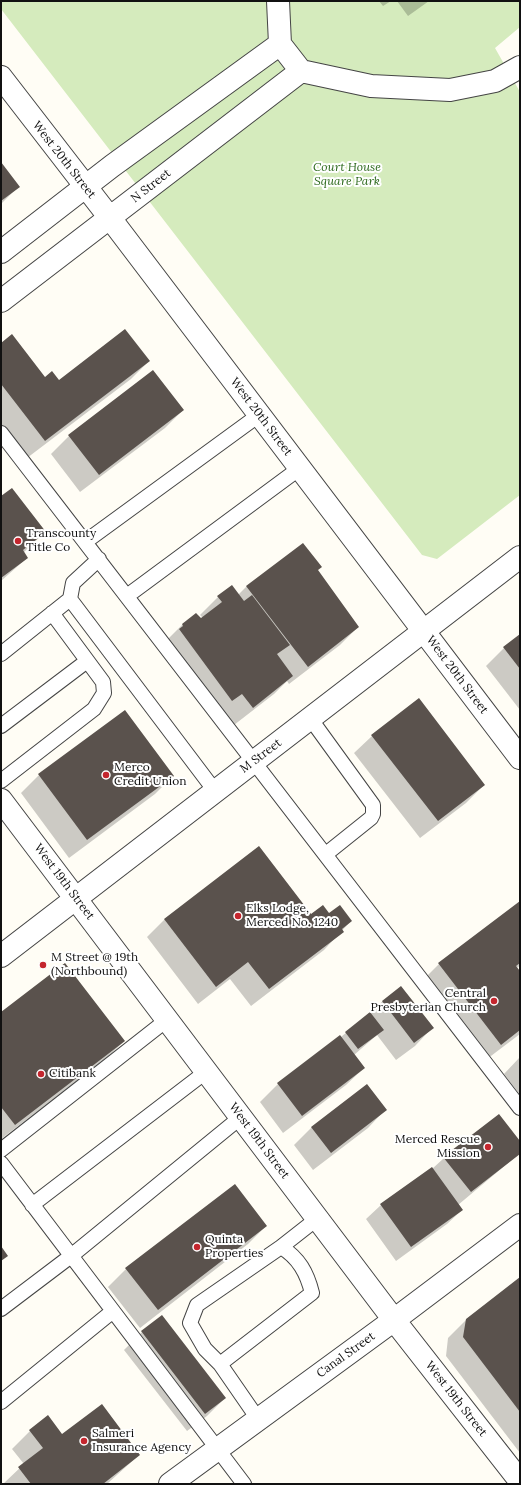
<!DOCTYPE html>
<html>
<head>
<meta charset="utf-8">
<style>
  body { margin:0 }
  #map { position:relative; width:521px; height:1485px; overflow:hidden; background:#fffdf5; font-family:Lora,serif }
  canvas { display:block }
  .frame { position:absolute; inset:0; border:2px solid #111; pointer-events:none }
</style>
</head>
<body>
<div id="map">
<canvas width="521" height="1485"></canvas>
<div class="frame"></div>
</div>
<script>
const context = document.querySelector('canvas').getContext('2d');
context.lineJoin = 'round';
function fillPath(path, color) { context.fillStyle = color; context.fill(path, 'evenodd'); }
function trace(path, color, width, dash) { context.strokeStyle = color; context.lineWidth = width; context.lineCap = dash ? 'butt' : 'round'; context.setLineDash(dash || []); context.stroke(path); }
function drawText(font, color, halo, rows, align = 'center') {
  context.font = font + ' Lora,serif'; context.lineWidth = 4; context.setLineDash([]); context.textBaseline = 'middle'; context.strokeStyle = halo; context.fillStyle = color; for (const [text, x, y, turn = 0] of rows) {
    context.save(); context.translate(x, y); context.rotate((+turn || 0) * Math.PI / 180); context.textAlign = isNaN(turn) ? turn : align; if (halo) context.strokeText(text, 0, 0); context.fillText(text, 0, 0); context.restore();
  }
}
fillPath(new Path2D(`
  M1 1H520V27L495 48 520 92V495L437 559 422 555 1 9Z`), '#d5ebbd');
fillPath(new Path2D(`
  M379 1H391L383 6Z
  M397 1H429L408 16Z
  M1 164 18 187 1 204Z
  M1 344 45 378 59 381 149 361 131 379 27 458 1 425Z
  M153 371 183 410 165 428 80 492 51 454 69 436Z
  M1 497 45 532 23 553 27 558 1 581Z
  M303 544 317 571 358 627 340 645 289 684 287 681 274 694 234 725 164 643 182 625 203 618 200 615 218 597 231 587 238 595 246 587Z
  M520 635V710L486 666 504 648Z
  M125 712 173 776 155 794 69 858 21 793 39 775Z
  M372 736 484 785 466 803 420 838 354 753Z
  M520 902V966L516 968 520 973V1034L483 1062 421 982 439 964Z
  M329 914 351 921 324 950 251 1006 230 979 198 1004 147 937 165 919Z
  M383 1001 432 1028 415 1046 396 1060 377 1035 354 1055 364 1068 346 1085 283 1133 260 1102 278 1084 341 1037Z
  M1 1013 124 1041 106 1059 1 1139Z
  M520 1057V1095L504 1074Z
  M385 1110 368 1128 313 1170 294 1145 312 1127Z
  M520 1143V1153L458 1205 462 1210 447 1224 396 1261 366 1219 381 1205 432 1169 444 1158Z
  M266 1226 248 1244 140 1328 108 1287 126 1269Z
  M520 1279V1453L446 1356 448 1338 466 1320Z
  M142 1332 225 1398 207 1416 187 1431 124 1350Z
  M30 1431 62 1436 139 1455 107 1484H3L24 1464 12 1449Z`), '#0003');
fillPath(new Path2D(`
  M1 162 20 187 1 201Z
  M125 329 150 361 45 441 1 384V343L12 334 45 377 52 371 59 380Z
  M153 370 184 410 99 475 68 435Z
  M12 488 46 532 23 550 28 558 1 578V496Z
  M303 543 322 567 318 570 359 627 308 667 246 586Z
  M232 585 244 601 252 595 290 645 277 654 293 676 253 708 242 694 232 701 179 629 183 626 182 624 196 613 201 618 222 602 217 596Z
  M520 634V669L503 647Z
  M419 698 485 785 438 821 371 735Z
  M125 710 174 776 87 840 38 774Z
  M259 846 311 914 323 905 329 913 340 905 352 921 342 929 344 932 269 989 248 962 216 987 164 919Z
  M520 901V963L516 966 520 971V1030L501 1045 438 963Z
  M65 963 125 1041 15 1125 1 1107V1012Z
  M401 986 434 1028 414 1043 382 1001Z
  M370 1012 384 1030 358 1049 345 1032Z
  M340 1035 365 1068 302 1116 277 1083Z
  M367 1084 387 1110 331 1153 311 1127Z
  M499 1114 520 1141V1154L471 1192 443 1157Z
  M432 1167 463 1210 411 1247 380 1204Z
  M235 1184 267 1226 158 1310 125 1268Z
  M1 1246 8 1256 1 1261Z
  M520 1277V1412L463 1337 466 1319Z
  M162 1315 226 1398 205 1414 141 1331Z
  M102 1404 140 1455 103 1484H31L18 1467 43 1448 29 1430 48 1415 62 1434Z`), '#5a524d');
const service = new Path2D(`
  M1 433 520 1108
  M85 542 259 415
  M127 596 300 468
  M70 599 215 791
  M1 654 70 599 73 583 99 559
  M310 718 373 805V814L371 818 326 854
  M1 726 87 661
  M1 781 94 709 104 693 103 682 52 613
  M1 1150 168 1019
  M1 1163 244 1484
  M32 1205 207 1071
  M281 1247 318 1218
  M1 1309 71 1256 241 1117
  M220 1364 312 1293C307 1273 299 1258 281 1247L197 1305 190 1323 205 1349 220 1364 258 1419
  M1 1402 113 1311`);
const minor = new Path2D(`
  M278 1 280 44 301 71 371 86 450 90 495 81 520 67
  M1 77 110 218 520 758
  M1 252 112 166 280 44
  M1 301 301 71
  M1 800 394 1320 520 1481
  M170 1484 394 1320 520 1225`);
const tertiary = new Path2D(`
  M1 956 520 557`);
trace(service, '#444', 16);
trace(minor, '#444', 24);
trace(tertiary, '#444', 24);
trace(service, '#fff', 14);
trace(minor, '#fff', 22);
trace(tertiary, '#fff', 22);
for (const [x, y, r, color] of [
  [18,541,4,"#c4262e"],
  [106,775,4,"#c4262e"],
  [238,916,4,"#c4262e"],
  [43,965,4,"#c4262e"],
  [494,1001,4,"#c4262e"],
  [41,1074,4,"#c4262e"],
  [488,1147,4,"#c4262e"],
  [197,1247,4,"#c4262e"],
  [84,1441,4,"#c4262e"]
]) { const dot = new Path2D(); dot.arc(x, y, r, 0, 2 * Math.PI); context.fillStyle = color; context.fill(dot); trace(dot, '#fff', 1.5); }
drawText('12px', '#111', '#fff', [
  ["West 20th Street",64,160,52],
  ["N Street",151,186,-38],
  ["West 20th Street",261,417,53],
  ["West 20th Street",457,675,53],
  ["M Street",261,756,-37],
  ["West 19th Street",64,882,53],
  ["West 19th Street",259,1141,53],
  ["Canal Street",346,1355,-36],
  ["West 19th Street",456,1399,52]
]);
drawText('italic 12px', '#2f6b1f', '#fff', [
  ["Court House",347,168],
  ["Square Park",347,182]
]);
drawText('12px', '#111', '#fff', [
  ["Transcounty",26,534],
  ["Title Co",26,548],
  ["Merco",114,768],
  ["Credit Union",114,782],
  ["Elks Lodge,",246,909],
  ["Merced No. 1240",246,923],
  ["M Street @ 19th",51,958],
  ["(Northbound)",51,972],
  ["Central",486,994,"right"],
  ["Presbyterian Church",486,1008,"right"],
  ["Citibank",49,1074],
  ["Merced Rescue",480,1140,"right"],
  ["Mission",480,1154,"right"],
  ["Quinta",205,1240],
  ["Properties",205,1254],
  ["Salmeri",92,1434],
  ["Insurance Agency",92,1448]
], 'left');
</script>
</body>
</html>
